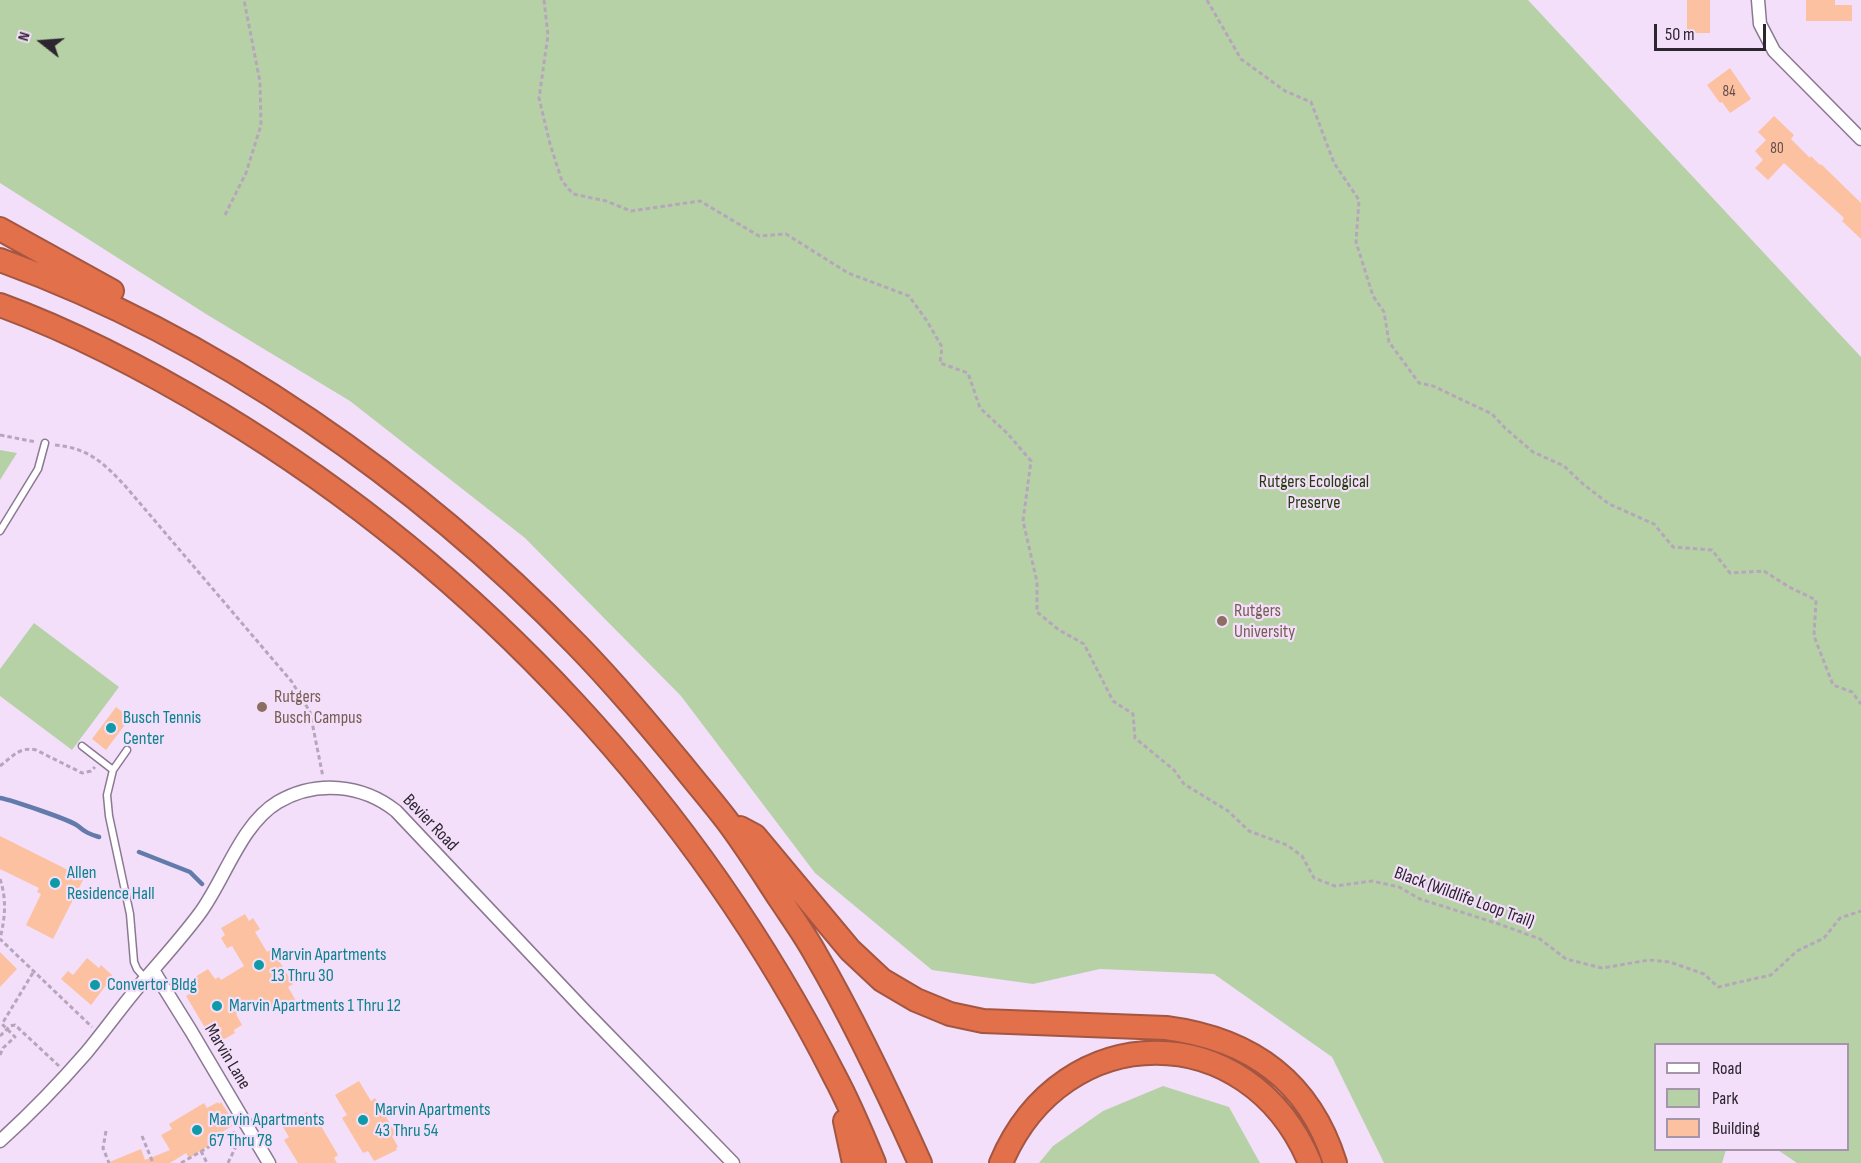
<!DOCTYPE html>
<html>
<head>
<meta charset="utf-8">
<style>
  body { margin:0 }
  #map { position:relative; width:1861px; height:1163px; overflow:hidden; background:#f3dffa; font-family:"Sofia Sans Condensed",sans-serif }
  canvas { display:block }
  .legend { position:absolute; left:1654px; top:1043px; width:195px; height:108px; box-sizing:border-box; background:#f3dffa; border:2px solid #a495a9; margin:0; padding:8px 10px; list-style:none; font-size:18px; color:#2d252f }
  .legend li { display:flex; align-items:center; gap:12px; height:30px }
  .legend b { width:30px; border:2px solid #a495a9 }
  .north { position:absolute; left:12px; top:12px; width:60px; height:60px; -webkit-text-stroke:4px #f3dffa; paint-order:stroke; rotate:287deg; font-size:16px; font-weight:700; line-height:24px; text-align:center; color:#2d252f }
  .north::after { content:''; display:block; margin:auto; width:21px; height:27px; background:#2d252f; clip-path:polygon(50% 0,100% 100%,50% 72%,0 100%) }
  .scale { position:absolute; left:1654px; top:24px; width:112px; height:27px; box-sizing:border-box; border:3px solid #2d252f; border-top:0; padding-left:8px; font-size:18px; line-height:21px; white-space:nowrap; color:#2d252f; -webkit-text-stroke:4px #f3dffa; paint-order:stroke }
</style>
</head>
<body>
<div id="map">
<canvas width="1861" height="1163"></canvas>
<ul class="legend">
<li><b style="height:8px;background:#fff"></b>Road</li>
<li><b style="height:16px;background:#b7d1a6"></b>Park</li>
<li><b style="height:16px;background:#fcc1a0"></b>Building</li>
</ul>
<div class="north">N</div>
<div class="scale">50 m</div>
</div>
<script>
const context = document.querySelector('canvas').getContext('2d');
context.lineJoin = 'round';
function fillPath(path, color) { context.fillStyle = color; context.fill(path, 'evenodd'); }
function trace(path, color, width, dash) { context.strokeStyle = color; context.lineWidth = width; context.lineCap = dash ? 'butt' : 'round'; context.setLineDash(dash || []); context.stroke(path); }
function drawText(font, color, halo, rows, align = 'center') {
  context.font = font + ' "Sofia Sans Condensed",sans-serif'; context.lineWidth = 4.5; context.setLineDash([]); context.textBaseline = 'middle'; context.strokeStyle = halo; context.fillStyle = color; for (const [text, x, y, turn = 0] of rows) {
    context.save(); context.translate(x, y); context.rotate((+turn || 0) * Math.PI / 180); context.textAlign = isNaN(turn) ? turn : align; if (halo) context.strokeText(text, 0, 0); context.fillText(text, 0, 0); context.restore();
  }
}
fillPath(new Path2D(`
  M0 0H1528L1861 357V1163H1797L1778 1150H1848V1044H1656V1150H1726L1722 1163H1384L1332 1057 1214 974 1100 969 1033 984 932 970 815 873 681 696 525 538 350 401 206 314 0 183Z
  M0 450 17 453 0 480Z
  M34 623 119 687 72 750 0 696V669Z
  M1163 1086 1229 1107 1260 1163H1039L1053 1146 1103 1111Z`), '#b7d1a6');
trace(new Path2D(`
  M0 798C11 800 71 820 78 826 85 832 89 834 99 837
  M139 852 190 872 202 884`), '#627baa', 4.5);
fillPath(new Path2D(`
  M1687 0H1710V33H1687Z
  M1806 0H1835V5H1852V21H1806Z
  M1730 68 1751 99 1730 113 1722 102 1720 103 1707 85Z
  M1774 116 1794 135 1791 139 1810 158 1811 156 1820 165 1821 164 1861 203V239L1842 221 1844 218 1784 163 1768 180 1755 168 1763 160 1755 151 1766 140 1758 132Z
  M116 707 130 718 106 750 92 739Z
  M0 836 84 878 53 939 26 925 41 894 37 892 39 888 0 869Z
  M245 914 249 921 253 918 260 929 255 932 267 952 272 949 293 984 288 987 296 1001 278 1011 277 1009 271 1012 265 1002 260 1004 258 1001 236 1014 242 1025 234 1030 235 1033 223 1040 221 1037 218 1039 212 1029 207 1031 186 996 191 993 185 983 208 969 215 979 219 977 221 980 244 966 232 946 227 948 221 938 225 935 221 928Z
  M0 952 17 969 0 987Z
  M87 958 99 968 101 965 113 976 91 1005 61 979 68 971 73 975Z
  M359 1081 371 1101 375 1098 396 1134 392 1136 398 1147 396 1148 397 1150 374 1161 368 1151 363 1153 342 1118 347 1115 335 1095Z
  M218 1102 219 1104 221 1102 230 1116 227 1118 232 1126 222 1132 224 1136 189 1158 186 1153 170 1163H107L141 1149 145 1160 170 1150 161 1135 172 1129 169 1124 204 1103 207 1108Z
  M307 1112 313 1123 317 1120 321 1126 338 1155 334 1158 337 1163H298L284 1140 289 1137 283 1127Z`), '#fcc1a0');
const lane = new Path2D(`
  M0 531 38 469 45 443
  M82 746 113 770
  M127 750 113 770 107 795 109 816 130 914 134 962 137 969 145 978`);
const street = new Path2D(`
  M1758 0 1760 24 1774 51 1861 139
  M153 970 191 1031 269 1163
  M0 1141C30 1114 59 1084 86 1053 106 1029 124 1003 145 979 164 957 183 936 200 913 225 879 241 824 278 802 316 780 362 784 396 811L584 1010 733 1163`);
const highway = new Path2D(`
  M0 229 112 291
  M0 260C214 337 419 482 577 645 614 683 648 724 682 765 697 784 713 802 728 822 746 846 763 873 780 899 792 917 805 935 816 955 855 1022 888 1092 920 1163
  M0 305C77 333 150 372 220 414 481 572 697 805 835 1077 850 1105 862 1134 874 1163
  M740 828 755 836 850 950 882 980 916 1000 950 1014 983 1021 1166 1028C1250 1039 1309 1080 1335 1163
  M845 1121 854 1163
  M1001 1163C1063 1016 1249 1016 1310 1163`);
trace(lane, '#8b7992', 9);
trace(street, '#8b7992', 15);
trace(highway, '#a35641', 26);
trace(new Path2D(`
  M544 0 548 35 539 98 550 144 562 181 573 194 606 201 631 211 700 201 759 236 786 234 848 273 909 296 927 321 942 347 940 363 968 373 980 408 1008 434 1031 461 1023 521 1037 582V612L1059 630 1084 644 1113 701 1133 714 1135 738 1174 770 1184 784 1228 811 1249 831 1287 845 1302 856 1314 878 1335 886 1372 881 1399 887 1420 899 1499 924 1540 939 1566 959 1602 968 1649 960 1670 962 1704 974 1718 987 1771 975 1797 951 1824 938 1840 918 1861 911
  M1207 0 1241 59 1285 91 1311 102 1334 163 1359 200 1356 242 1373 296 1384 312 1389 342 1419 383 1433 386 1492 414 1505 428 1533 452 1564 466 1583 484 1609 504 1654 524 1673 547 1712 550 1730 573 1764 571 1789 587 1816 600 1814 636 1833 685 1852 692 1861 704
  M225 215 246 173 261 125 260 82 244 0
  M0 435 36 442
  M55 445C89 448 105 464 127 488L292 682 310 712 323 777
  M0 766C12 757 20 746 36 750L82 773 91 771 95 767
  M0 879C7 900 5 918 0 939L92 1027
  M0 1036 10 1026 15 1025 59 1066
  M0 1055 3 1048 15 1037 2 1024 34 971
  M106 1131 103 1148 109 1163
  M142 1136 153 1163
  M201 1151 207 1163
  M181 1163 235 1132
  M228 1163 239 1140`), '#b6a6bc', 3, [4.5, 3]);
trace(lane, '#fff', 6);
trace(street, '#fff', 12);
trace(highway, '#e2704b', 22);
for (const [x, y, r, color] of [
  [1222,621,6,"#8d6e63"],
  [262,707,6,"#8d6e63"],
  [111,728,6,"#0f9aa8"],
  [55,883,6,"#0f9aa8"],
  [259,965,6,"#0f9aa8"],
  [95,985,6,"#0f9aa8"],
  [217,1006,6,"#0f9aa8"],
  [363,1120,6,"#0f9aa8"],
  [197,1130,6,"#0f9aa8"]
]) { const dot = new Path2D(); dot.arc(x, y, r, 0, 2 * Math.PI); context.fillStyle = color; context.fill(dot); trace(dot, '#f3dffa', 2); }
drawText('15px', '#614c4b', null, [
  ["84",1729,92],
  ["80",1777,149]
]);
drawText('18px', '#243d0d', '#f3dffa', [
  ["Rutgers Ecological",1314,482],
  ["Preserve",1314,503]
]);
drawText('18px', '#785e54', '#f3dffa', [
  ["Rutgers",1234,611],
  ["University",1234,632],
  ["Rutgers",274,697],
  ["Busch Campus",274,718]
], 'left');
drawText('18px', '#0d838f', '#f3dffa', [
  ["Busch Tennis",123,718],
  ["Center",123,739],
  ["Allen",67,873],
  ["Residence Hall",67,894],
  ["Marvin Apartments",271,955],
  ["13 Thru 30",271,976],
  ["Convertor Bldg",107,985],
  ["Marvin Apartments 1 Thru 12",229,1006],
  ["Marvin Apartments",375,1110],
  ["43 Thru 54",375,1131],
  ["Marvin Apartments",209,1120],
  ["67 Thru 78",209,1141]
], 'left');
drawText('18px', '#2d252f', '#f3dffa', [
  ["Bevier Road",430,823,46],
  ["Black (Wildlife Loop Trail)",1464,898,20],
  ["Marvin Lane",227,1057,59]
]);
</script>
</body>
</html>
